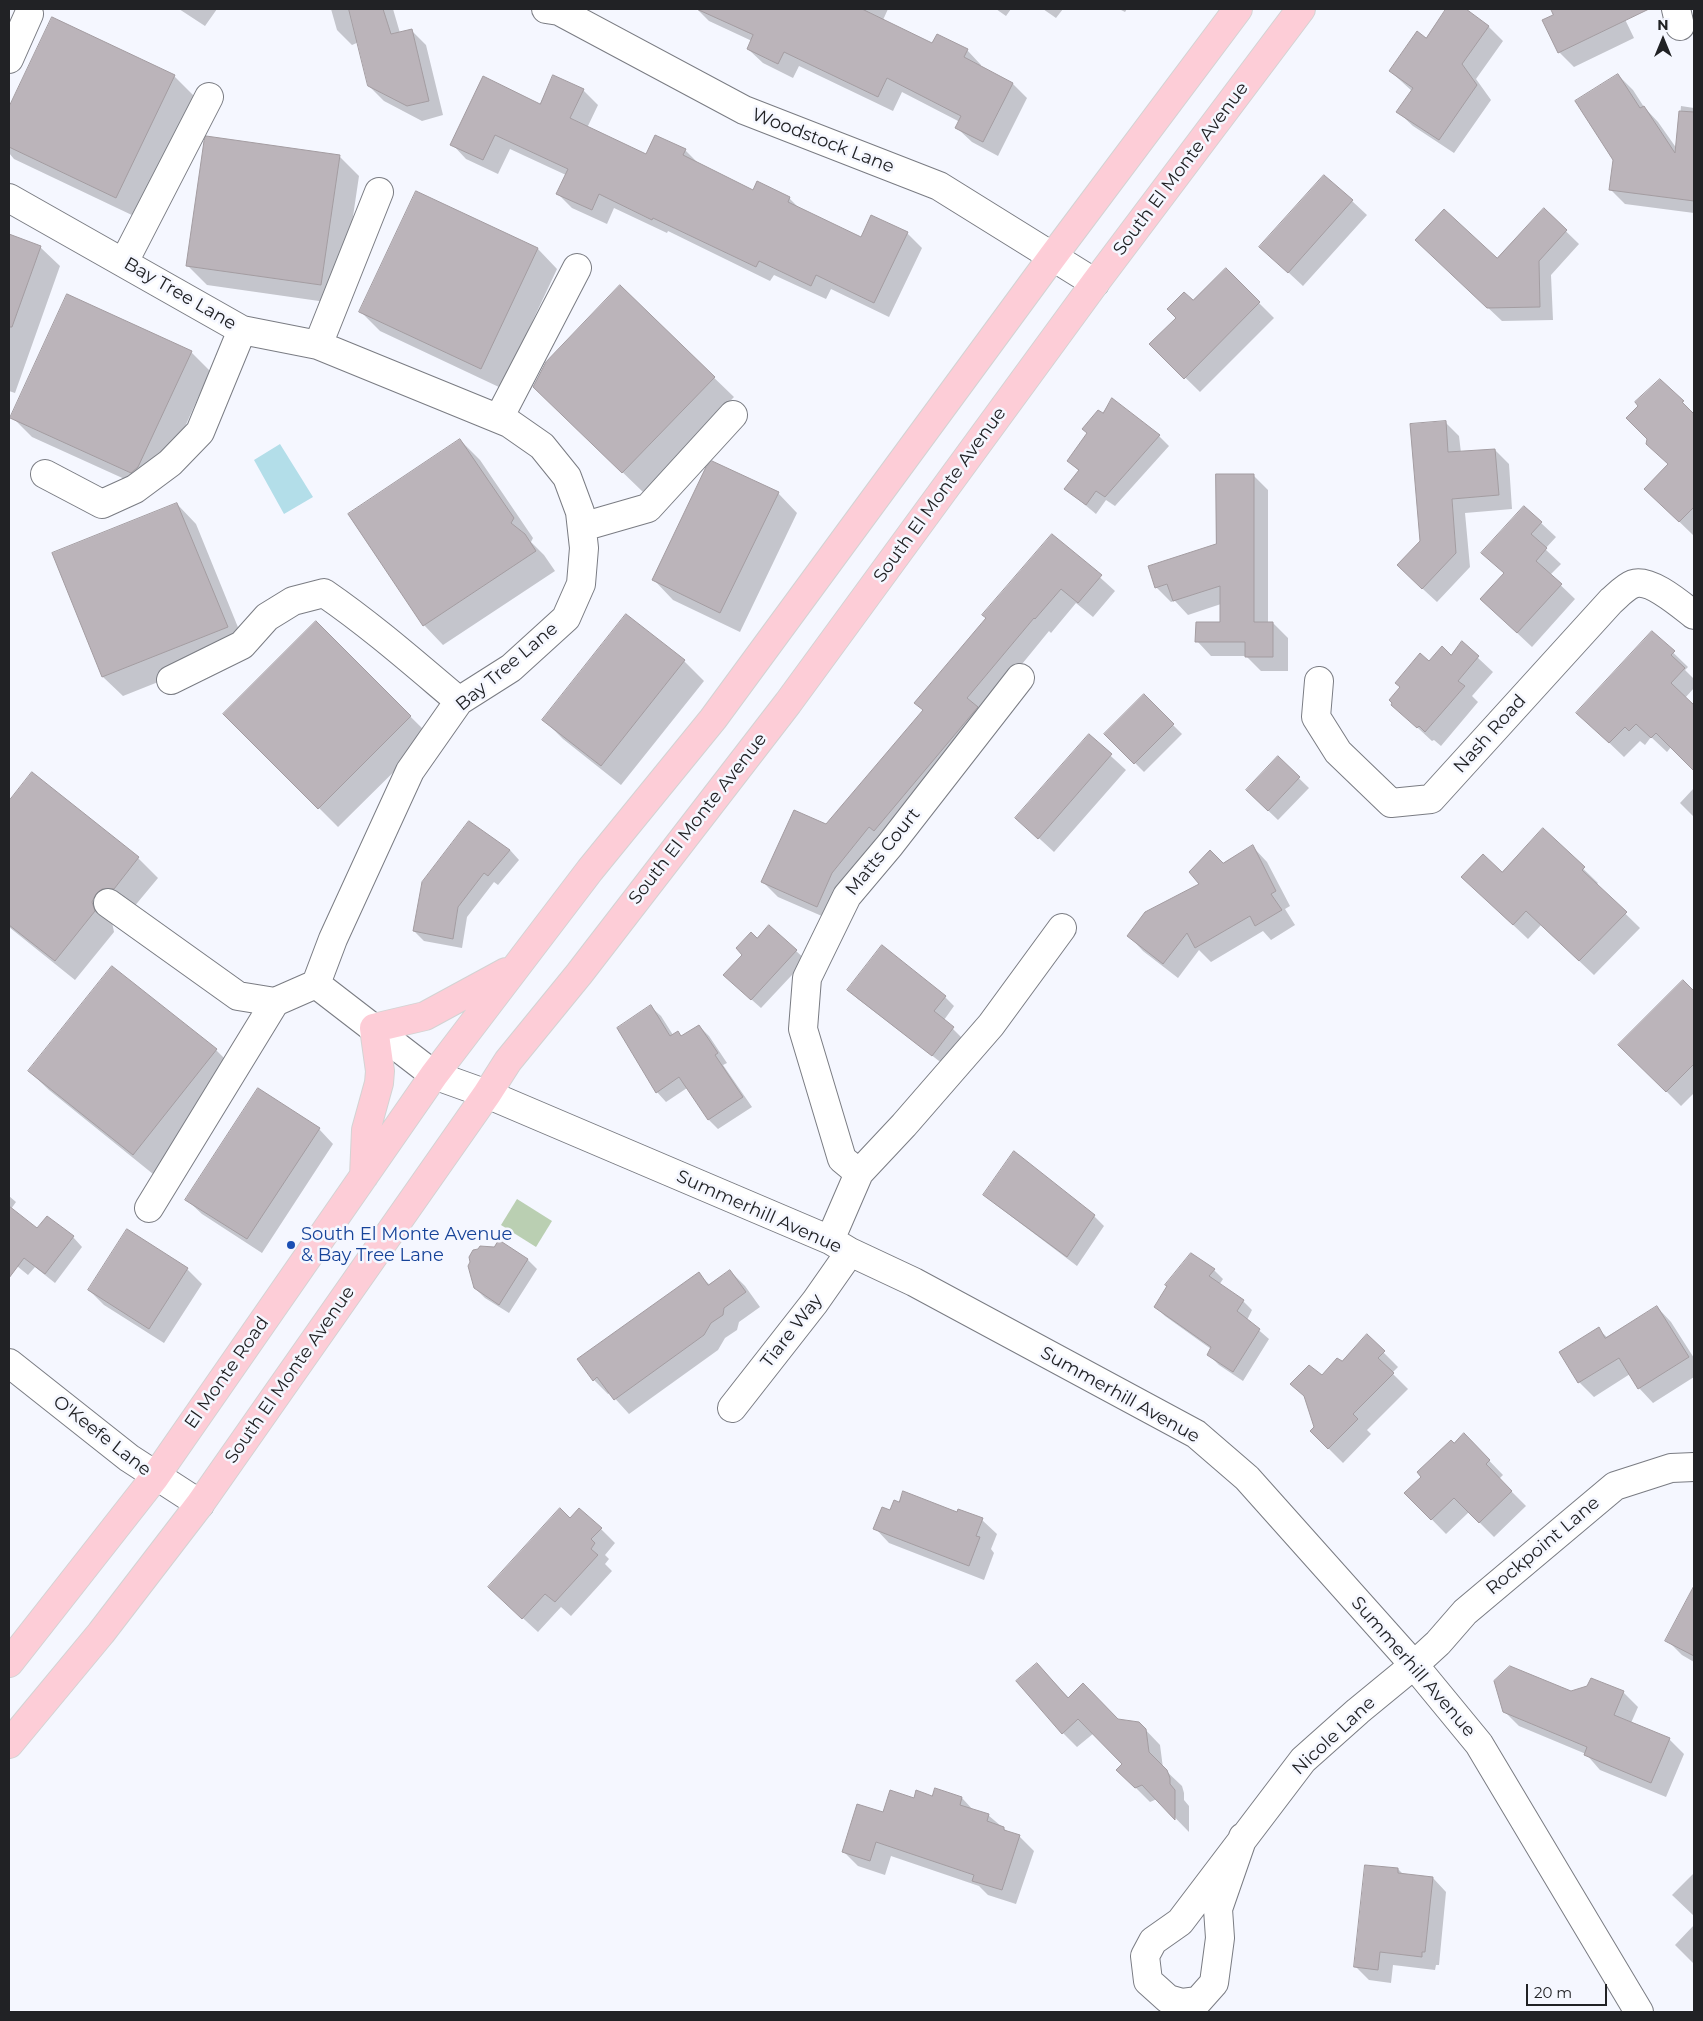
<!DOCTYPE html>
<html>
<head>
<meta charset="utf-8">
<style>
  body { margin:0 }
  #map { position:relative; width:1703px; height:2021px; overflow:hidden; background:#f5f7ff; font-family:Montserrat,sans-serif }
  canvas { display:block }
  .frame { position:absolute; inset:0; border:10px solid #212225; pointer-events:none }
  .north { position:absolute; left:1638px; top:15px; width:50px; height:50px; -webkit-text-stroke:4px #f5f7ff; paint-order:stroke; rotate:0deg; font-size:14px; font-weight:700; line-height:20px; text-align:center; color:#212225 }
  .north::after { content:''; display:block; margin:auto; width:18px; height:22px; background:#212225; clip-path:polygon(50% 0,100% 100%,50% 72%,0 100%) }
  .scale { position:absolute; left:1526px; top:1984px; width:81px; height:22px; box-sizing:border-box; border:2px solid #212225; border-top:0; padding-left:6px; font-size:15px; line-height:18px; white-space:nowrap; color:#212225; -webkit-text-stroke:4px #f5f7ff; paint-order:stroke }
</style>
</head>
<body>
<div id="map">
<canvas width="1703" height="2021"></canvas>
<div class="frame"></div>
<div class="north">N</div>
<div class="scale">20 m</div>
</div>
<script>
const context = document.querySelector('canvas').getContext('2d');
context.lineJoin = 'round';
function fillPath(path, color) { context.fillStyle = color; context.fill(path, 'evenodd'); }
function trace(path, color, width, dash) { context.strokeStyle = color; context.lineWidth = width; context.lineCap = dash ? 'butt' : 'round'; context.setLineDash(dash || []); context.stroke(path); }
function drawText(font, color, halo, rows, align = 'center') {
  context.font = font + ' Montserrat,sans-serif'; context.lineWidth = 5; context.setLineDash([]); context.textBaseline = 'middle'; context.strokeStyle = halo; context.fillStyle = color; for (const [text, x, y, turn = 0] of rows) {
    context.save(); context.translate(x, y); context.rotate((+turn || 0) * Math.PI / 180); context.textAlign = isNaN(turn) ? turn : align; if (halo) context.strokeText(text, 0, 0); context.fillText(text, 0, 0); context.restore();
  }
}
fillPath(new Path2D(`
  M517 1199 552 1221 536 1247 501 1225Z`), '#bacfb2');
fillPath(new Path2D(`
  M280 444 313 497 284 514 254 460Z`), '#b3dee9');
fillPath(new Path2D(`
  M179 9H217L205 26Z
  M331 9H393L400 33 412 31 426 45 443 115 422 121 384 101 369 86 359 42 352 45 337 30Z
  M697 9H888L883 20 933 44 967 50 981 65 980 67 1013 84 1027 98 998 156 972 142 957 128 960 122 902 92 893 111 799 66 793 78 763 63 748 49 752 41 709 21Z
  M996 9H1011L1006 16Z
  M1043 9H1063L1056 18Z
  M1119 9H1127L1125 12Z
  M1448 9H1464L1488 26 1503 41 1476 79 1491 100 1454 153 1413 126 1398 112 1412 91 1390 71 1426 39Z
  M1552 9H1620L1634 38 1574 67 1560 53 1544 21 1554 15Z
  M53 18 174 76 194 96 136 217 14 159 9 153V110Z
  M1618 75 1633 90 1644 107 1658 122 1677 149 1681 106 1694 108V213L1625 204 1610 189 1614 160Z
  M554 77 583 90 598 105 587 128 646 156 685 150 700 165 754 191 789 198 800 209 862 239 907 233 922 248 889 317 831 289 826 299 774 275 770 281 668 231 667 233 614 208 607 224 572 208 557 193 566 175 510 149 498 174 466 159 452 144 541 105Z
  M339 156 359 176 340 304 207 285 187 265Z
  M417 193 538 249 557 269 501 388 380 331 361 312Z
  M1352 201 1367 215 1303 286 1261 247Z
  M1544 210 1579 244 1551 275 1553 320 1502 321 1430 253 1497 260Z
  M9 236 40 247 60 266 15 393 9 391Z
  M1226 270 1274 318 1200 392 1151 344Z
  M620 287 734 397 643 492 554 406Z
  M191 352 210 371 158 487 151 491 32 437 12 417Z
  M1660 380 1694 415V536L1661 504 1669 465 1648 439 1639 406Z
  M1112 400 1159 436 1169 446 1115 506 1106 500 1096 514 1066 489 1079 471 1068 461Z
  M1445 422 1459 436 1461 453 1495 450 1509 464 1512 509 1465 513 1470 567 1437 602 1412 579Z
  M460 440 480 460 533 538 531 542 544 555 555 571 443 645 424 625Z
  M1254 476 1268 490V623H1273L1288 638V671H1261L1246 656H1211L1197 641 1221 623V604L1188 615 1175 601 1171 602 1156 587 1217 545Z
  M778 493 797 513 740 632 673 600 654 580Z
  M177 504 196 524 246 647 123 696 103 677 53 554Z
  M1541 523 1556 537 1545 549 1561 564 1550 575 1575 599 1532 647 1481 599 1505 574 1483 552Z
  M1053 535 1115 591 1093 617 1076 603 1051 633 1049 631 982 713 831 920 778 897 763 882 827 825 924 711 987 618Z
  M627 616 684 661 704 681 621 785 563 739 544 720Z
  M316 623 430 736 338 827 225 714Z
  M1653 633 1688 667 1685 670 1694 679V688L1685 698 1694 707V723L1692 725 1694 727V770L1671 747 1667 752 1651 737 1645 745 1640 741 1624 757 1578 713Z
  M1462 643 1493 672 1472 696 1478 702 1441 746 1434 740 1432 741 1393 705 1451 656Z
  M1144 696 1182 734 1144 772 1106 734Z
  M1089 736 1126 770 1054 852 1017 818Z
  M1278 758 1309 788 1278 820 1257 800Z
  M33 774 138 858 158 878 133 908 112 922 114 932 75 980 9 927V803Z
  M1694 788V817L1680 803Z
  M1543 830 1598 883 1596 885 1640 928 1594 975 1541 925 1528 939 1477 891 1502 874Z
  M1253 847 1267 862 1290 906 1285 909 1295 925 1271 940 1263 931 1211 962 1199 950 1178 978 1143 951 1129 936 1201 884 1223 865Z
  M510 850 519 860 498 885 494 882 467 917 462 948 424 941 414 931Z
  M757 939 796 951 806 960 761 1008 734 984Z
  M112 968 216 1050 236 1070 153 1174 49 1090 29 1071Z
  M1683 982 1694 993V1093L1681 1106 1620 1045Z
  M849 990 945 997 954 1006 944 1020 962 1038 943 1064 858 999Z
  M651 1007 661 1016 673 1035 678 1033 682 1037 699 1026 709 1036 727 1063 723 1065 752 1107 718 1129 709 1120 687 1088 666 1102 657 1092Z
  M319 1129 333 1144 262 1253 202 1214 187 1200Z
  M985 1194 1094 1216 1104 1226 1077 1266 995 1204Z
  M9 1196 16 1202 11 1209 38 1230 73 1237 82 1247 55 1283 35 1267 28 1275 12 1262 9 1265Z
  M499 1242 528 1260 537 1269 509 1313 485 1298 475 1288Z
  M187 1269 202 1284 164 1343 104 1305 89 1290Z
  M1214 1270 1223 1279 1219 1285 1243 1301 1252 1310 1247 1320 1269 1339 1243 1381 1219 1365 1209 1355 1211 1349 1165 1316 1156 1307Z
  M730 1271 745 1286 760 1307 739 1322 737 1330 725 1338 718 1350 629 1414 610 1393 608 1394 594 1380 698 1274 710 1285Z
  M1657 1307 1671 1322 1694 1358V1377L1653 1403 1639 1388 1630 1374 1594 1397 1579 1382 1561 1353 1598 1329 1608 1338Z
  M1367 1336 1398 1367 1392 1373 1408 1389 1367 1430 1371 1434 1343 1463 1311 1431 1315 1427 1306 1398 1292 1384 1322 1376 1342 1362Z
  M1454 1444 1478 1449 1503 1475 1499 1479 1526 1506 1494 1537 1469 1512 1446 1534 1406 1493Z
  M890 1512 958 1513 982 1520 997 1534 991 1549 994 1553 984 1580 889 1543 875 1528Z
  M570 1519 601 1529 615 1543 605 1555 609 1559 605 1564 612 1571 571 1616 561 1607 538 1632 489 1587Z
  M1694 1603V1662L1682 1655 1667 1640 1688 1615Z
  M1037 1664 1069 1698 1117 1720 1139 1723 1160 1745 1163 1768 1182 1786 1184 1793V1800L1189 1806V1832L1157 1799 1150 1802 1118 1770 1123 1764 1094 1733 1077 1747 1063 1733Z
  M1571 1692H1623L1638 1707 1631 1723 1669 1739 1684 1754 1666 1797 1600 1770 1586 1754 1519 1726 1504 1711Z
  M935 1789 962 1798 974 1811 988 1815 1008 1832 1019 1836 1034 1851 1016 1904 988 1895 979 1886 891 1856 885 1875 858 1866 843 1851 884 1813 915 1800 932 1797Z
  M1398 1869 1404 1875 1433 1878 1446 1892 1439 1965H1436L1435 1970 1393 1965 1391 1983 1369 1980 1356 1967Z
  M1694 1873V1916L1672 1895Z
  M1694 1925V1964L1675 1945Z`), '#0003');
const building = new Path2D(`
  M349 9H383L391 34 412 29 429 101 407 106 368 86Z
  M697 9H862L932 43 937 34 968 49 964 57 1013 83 983 142 955 128 961 116 887 78 878 97 784 52 778 64 747 49 753 35Z
  M1446 9H1466L1489 26 1462 64 1477 85 1439 140 1396 112 1413 88 1389 71 1417 31 1426 38Z
  M1551 9H1649L1558 53 1542 20 1553 15Z
  M52 17 175 75 116 198 9 147V107Z
  M1618 74 1640 108 1644 106 1675 153 1679 111 1694 112V201L1609 190 1613 160 1575 101Z
  M553 75 584 89 570 118 646 154 655 135 686 149 683 155 753 190 757 181 790 197 788 202 861 237 871 215 908 232 874 303 816 275 811 286 759 261 756 267 653 218 652 220 599 194 592 210 556 194 568 169 495 135 483 160 450 145 483 76 540 104Z
  M206 136 340 155 321 285 186 266 204 141Z
  M1324 175 1353 200 1288 273 1259 247Z
  M416 191 538 248 481 369 359 312Z
  M1544 208 1567 230 1539 261 1540 307 1487 308 1415 240 1444 209 1497 258Z
  M9 234 41 246 12 327H9Z
  M1226 268 1260 302 1184 379 1149 344 1176 318 1167 309 1184 292 1193 300Z
  M620 285 715 377 622 473 533 387 546 362Z
  M67 294 192 351 138 467 131 473 10 418Z
  M1660 379 1684 401 1682 402 1694 414V507L1679 522 1644 489 1668 464 1646 444 1647 439 1626 418 1638 406 1635 402Z
  M1112 398 1160 435 1105 497 1096 491 1086 505 1064 489 1079 470 1067 461 1087 433 1082 429 1098 410 1103 413Z
  M1446 421 1448 452 1495 449 1499 495 1452 499 1456 553 1422 589 1397 565 1420 541 1410 424Z
  M460 439 514 518 511 523 525 534 536 551 423 626 348 514Z
  M712 461 779 492 720 613 652 580 706 467Z
  M1216 474H1254V622H1273V657H1245V642H1195L1196 622H1220V586L1173 601 1167 584 1155 588 1148 566 1216 544Z
  M177 503 228 627 102 677 52 553Z
  M1524 506 1542 522 1531 534 1547 548 1536 561 1562 584 1517 633 1480 599 1504 573 1481 553Z
  M1052 534 1102 575 1078 603 1061 589 1035 619 1034 618 967 698 978 707 874 831 869 827 832 873 817 907 761 882 794 810 826 824 923 710 914 703 986 618 982 615Z
  M626 614 685 660 601 766 542 720Z
  M316 621 411 716 318 809 223 714Z
  M1652 631 1675 651 1671 655 1685 668 1671 683 1694 705V771L1656 733 1651 738 1636 724 1629 731 1625 727 1609 743 1576 713Z
  M1462 641 1479 656 1458 681 1465 686 1425 732 1419 726 1417 728 1391 705 1392 703 1389 700 1400 687 1395 683 1420 653 1429 661 1442 646 1451 655Z
  M1144 694 1174 724 1134 764 1104 734Z
  M1089 734 1112 754 1038 839 1015 818Z
  M1278 756 1300 777 1268 811 1246 790Z
  M32 772 139 857 114 889H102L96 894 92 902 95 911 55 961 9 925V801Z
  M469 821 510 850 488 876 484 873 458 907 453 939 413 931 422 882Z
  M1543 828 1585 867 1582 870 1627 912 1579 961 1526 911 1513 925 1461 877 1483 854 1502 872Z
  M1253 845 1276 891 1271 894 1282 910 1255 926 1250 916 1195 948 1187 933 1163 964 1127 936 1145 912 1199 884 1189 872 1210 850 1223 863Z
  M769 925 797 950 751 1000 723 975 742 955 736 948 751 932 757 938Z
  M882 945 946 996 934 1011 954 1027 932 1056 847 990Z
  M112 966 217 1049 133 1155 28 1071Z
  M1683 980 1694 991V1064L1666 1092 1618 1045Z
  M651 1005 670 1036 678 1031 681 1036 699 1025 718 1053 715 1055 743 1097 708 1120 679 1077 656 1093 617 1028Z
  M258 1088 320 1128 247 1239 185 1200Z
  M1014 1151 1095 1215 1067 1257 983 1195Z
  M9 1206 37 1228 47 1216 74 1236 45 1274 24 1258 9 1278Z
  M127 1229 188 1268 149 1329 88 1290Z
  M499 1240 528 1259 499 1305 474 1288 468 1266 470 1262 469 1257 473 1250 478 1249 480 1246 494 1247Z
  M1191 1253 1215 1269 1209 1276 1244 1300 1237 1311 1260 1329 1233 1372 1207 1355 1211 1347 1154 1307 1167 1286 1165 1285Z
  M730 1270 746 1292 724 1308 723 1315 711 1323 704 1335 614 1400 597 1377 593 1381 577 1359 699 1272 708 1285Z
  M1657 1306 1689 1357 1638 1389 1619 1358 1578 1383 1559 1352 1599 1327 1605 1338Z
  M1367 1334 1385 1351 1378 1358 1394 1373 1353 1414 1358 1419 1328 1449 1310 1431 1314 1427 1304 1396 1290 1384 1309 1365 1322 1375 1337 1358 1342 1361Z
  M1464 1433 1490 1460 1486 1464 1512 1491 1479 1523 1454 1498 1431 1520 1404 1493 1421 1477 1417 1472 1451 1440 1454 1443Z
  M903 1491 957 1512 958 1509 983 1518 976 1536 980 1537 969 1566 873 1529 882 1507 890 1510 894 1500 899 1502Z
  M560 1508 570 1518 579 1508 602 1528 591 1539 595 1543 591 1549 598 1555 555 1602 545 1594 522 1619 488 1587Z
  M1694 1586V1656L1665 1641Z
  M1037 1663 1068 1698 1083 1683 1118 1719 1139 1722 1146 1729 1149 1752 1167 1770 1170 1778V1784L1175 1790V1820L1142 1785 1135 1788 1116 1770 1122 1764 1078 1719 1062 1734 1016 1681Z
  M1510 1666 1571 1691 1587 1686 1591 1678 1624 1691 1614 1715 1670 1738 1651 1783 1584 1755 1587 1747 1503 1712 1494 1681Z
  M935 1788 962 1797 960 1805 989 1814 987 1821 1004 1827V1830L1020 1835 1002 1890 972 1881 974 1875 876 1842 870 1861 842 1852 857 1804 883 1812 890 1790 914 1798 916 1790 932 1796Z
  M1365 1865 1398 1868V1873L1433 1877 1425 1952H1422V1957L1380 1952 1378 1970 1354 1967Z`);
fillPath(building, '#bbb4ba');
trace(building, '#a39ca1', 1);
const minor = new Path2D(`
  M546 9 559 11 744 110 939 186 1095 283
  M1676 9 1680 26
  M9 59 29 14
  M9 198 242 330 318 345 509 423 542 446 567 477 580 512 584 548 581 584 566 618 511 668 459 701 410 771 333 939 316 984
  M124 262 209 97
  M318 345 379 192
  M499 418 577 268
  M45 474 102 504 135 489 170 463 200 432 242 330
  M582 527 648 508 733 415
  M171 680 242 645 267 617 293 601 324 593C372 626 415 664 459 701
  M1319 681 1316 717 1338 752 1391 803 1431 799 1611 601C1618 595 1625 587 1633 584 1650 578 1681 605 1694 615
  M108 903 238 996 275 1002 316 984
  M316 984 434 1075 487 1094 830 1240 850 1252 914 1282 1196 1434 1247 1478 1414 1665 1479 1744 1639 2012
  M859 1173 904 1125 991 1025 1062 928
  M149 1208 275 1002
  M830 1240 859 1173 842 1159 803 1029 807 978 847 896 890 845 1020 678
  M9 1363 129 1458 200 1504
  M732 1408 815 1302 850 1252
  M1243 1837 1218 1909 1220 1938 1214 1983 1198 2001 1182 2003 1168 1999 1148 1981 1145 1956 1153 1941 1180 1922 1303 1760 1358 1711 1414 1665 1438 1643 1465 1612 1615 1486 1671 1468 1694 1467`);
const major = new Path2D(`
  M364 1176 366 1130 379 1083 380 1071 374 1028 425 1016 506 972
  M9 1663 155 1477 434 1075 590 870 713 719 1053 256 1238 9
  M9 1744 101 1633 200 1504 487 1094 508 1061 579 974 788 703 1095 283 1301 9`);
trace(minor, '#7a7c83', 30);
trace(major, '#d3d3d3', 30);
trace(minor, '#fff', 28);
trace(major, '#fdcdd7', 28);
for (const [x, y, r, color] of [
  [291,1245,5,"#1a4fb4"]
]) { const dot = new Path2D(); dot.arc(x, y, r, 0, 2 * Math.PI); context.fillStyle = color; context.fill(dot); trace(dot, '#f5f7ff', 2); }
drawText('18px', '#212225', '#f5f7ff', [
  ["Woodstock Lane",823,141,21],
  ["South El Monte Avenue",1181,169,-53],
  ["Bay Tree Lane",180,294,30],
  ["South El Monte Avenue",940,495,-54],
  ["Bay Tree Lane",507,667,-40],
  ["Nash Road",1490,734,-48],
  ["South El Monte Avenue",698,819,-52],
  ["Matts Court",883,852,-51],
  ["Summerhill Avenue",759,1212,24],
  ["Tiare Way",792,1331,-52],
  ["El Monte Road",227,1373,-55],
  ["South El Monte Avenue",290,1375,-55],
  ["Summerhill Avenue",1120,1395,29],
  ["O'Keefe Lane",102,1436,38],
  ["Rockpoint Lane",1543,1546,-40],
  ["Summerhill Avenue",1413,1667,49],
  ["Nicole Lane",1334,1736,-43]
]);
drawText('18px', '#164399', '#f5f7ff', [
  ["South El Monte Avenue",301,1235],
  ["& Bay Tree Lane",301,1256]
], 'left');
</script>
</body>
</html>
